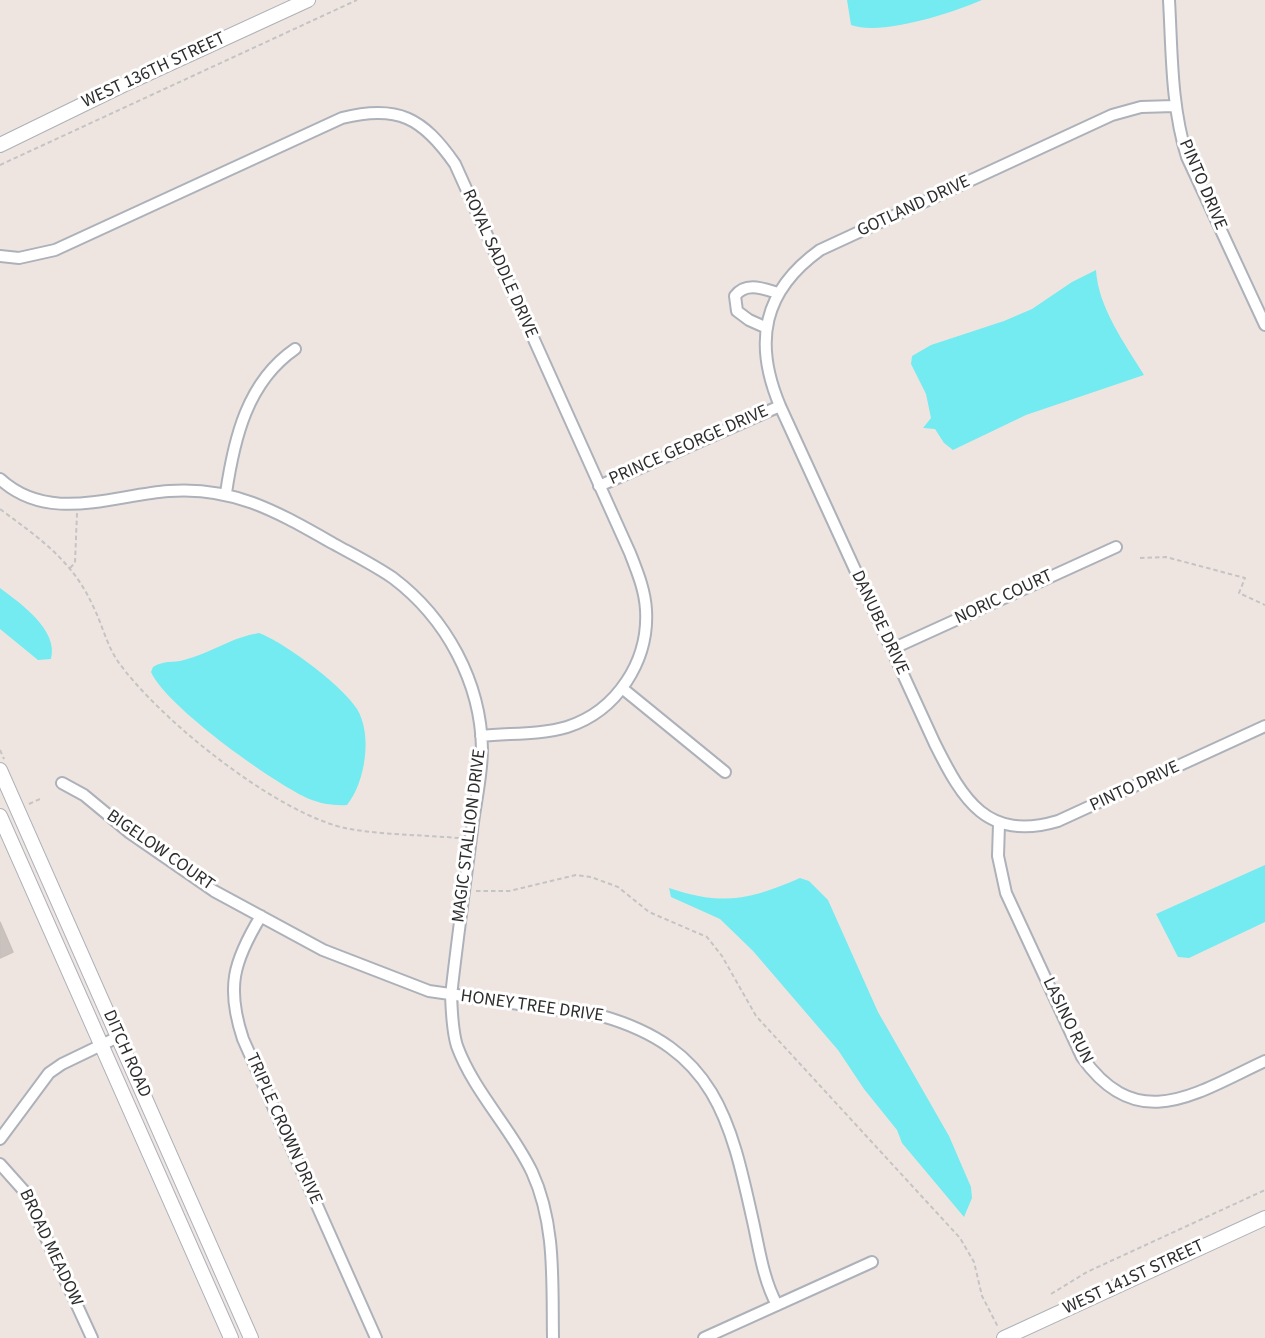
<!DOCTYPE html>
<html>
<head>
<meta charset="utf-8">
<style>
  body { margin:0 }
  canvas { display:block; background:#efe5e0 }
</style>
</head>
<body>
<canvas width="1265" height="1338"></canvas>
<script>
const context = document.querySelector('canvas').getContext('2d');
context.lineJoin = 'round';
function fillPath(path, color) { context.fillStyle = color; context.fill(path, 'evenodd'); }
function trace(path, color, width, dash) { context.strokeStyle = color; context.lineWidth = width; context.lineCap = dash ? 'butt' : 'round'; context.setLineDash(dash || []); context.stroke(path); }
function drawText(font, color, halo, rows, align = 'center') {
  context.font = font + ' "Source Sans 3",sans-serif'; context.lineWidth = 6; context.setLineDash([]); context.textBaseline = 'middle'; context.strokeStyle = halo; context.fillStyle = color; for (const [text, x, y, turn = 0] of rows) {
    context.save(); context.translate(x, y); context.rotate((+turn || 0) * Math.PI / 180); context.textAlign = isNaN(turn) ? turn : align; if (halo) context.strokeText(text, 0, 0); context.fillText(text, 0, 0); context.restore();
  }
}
fillPath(new Path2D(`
  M847 0H982C952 13 882 36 851 25Z
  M1096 270C1098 307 1125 344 1144 375L1026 415 953 450 944 443 935 429 923 428 931 418 926 394 911 364 912 356 931 345 1004 321 1032 309 1072 282Z
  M0 588C20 603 59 630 51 659L38 660 0 629Z
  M259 633C284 642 343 686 357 709 373 735 365 783 347 805 332 806 316 803 303 796 267 778 167 707 151 672L153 667C164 660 173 663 184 660 211 653 232 637 259 633Z
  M1265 865V922L1189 958 1178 957 1156 914Z
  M800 878 809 881 828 900 878 1012 949 1136 971 1187 972 1198 964 1217 902 1143 897 1130 864 1089 838 1050 753 951 720 919 671 897 669 888C723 906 749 900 800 878Z`), '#73ebf1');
const building = new Path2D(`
  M0 922 13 952 0 958Z`);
fillPath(building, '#cac2bf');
trace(building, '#cac0b9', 1.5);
const minor = new Path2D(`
  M1169 0C1172 53 1171 106 1187 157L1265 325
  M1174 106 1141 107 1112 115 820 250C763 291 753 342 780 406L935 744C963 800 987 842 1058 821L1265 726
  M0 256 19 258 55 250 342 118C398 104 423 118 455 164L630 553C637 571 645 590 646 610 649 661 617 711 567 727 540 735 509 733 481 736
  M767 328 749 320 737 311 735 296C746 281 764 289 778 293
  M0 479C49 524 113 495 169 491 235 486 279 513 334 544 354 555 374 565 393 578 446 618 481 682 482 749 482 775 475 804 472 830 465 885 457 941 451 996 452 1012 452 1030 457 1046 474 1092 511 1128 532 1172 556 1224 552 1282 553 1338
  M599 486 780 406
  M226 493C234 439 247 382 295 349
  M892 649 1116 547
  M622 688 725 772
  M62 783 84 795 130 833 214 891 323 950 429 991 602 1016C717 1049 731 1122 754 1226 760 1254 764 1281 777 1305
  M999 824 998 856 1006 893 1082 1057C1138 1136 1196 1093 1265 1061
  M261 916C233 962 226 988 243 1039L376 1338
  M0 1139 49 1073 62 1064 118 1037
  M0 1164 25 1192 92 1338
  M704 1338 872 1262`);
const tertiary = new Path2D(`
  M0 145 123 85 308 0
  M0 770 251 1338
  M0 816 231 1338
  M1004 1338 1265 1218`);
trace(minor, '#adb2ba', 14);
trace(tertiary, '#adb2ba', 16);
trace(new Path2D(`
  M0 165 357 0
  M0 509C39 538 72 560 93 606 102 624 106 643 117 660 157 718 280 817 350 829 385 835 423 835 459 838
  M1140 558 1166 557 1245 578 1239 593 1265 605
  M70 568 75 563 77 513
  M0 750 4 759
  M29 804 40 799
  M476 891H509L576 875 591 877 618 887 649 912 707 937 722 956 756 1016 960 1238 974 1262 982 1296 998 1327
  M1051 1294 1087 1272 1265 1190`), '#c4c4c4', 2, [4.5, 3]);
trace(minor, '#fff', 10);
trace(tertiary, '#fff', 14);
drawText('18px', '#2d2d2d', '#fff', [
  ["WEST 136TH STREET",154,71,-25],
  ["PINTO DRIVE",1202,185,67],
  ["GOTLAND DRIVE",914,207,-25],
  ["ROYAL SADDLE DRIVE",499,264,66],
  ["PRINCE GEORGE DRIVE",689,446,-24],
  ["NORIC COURT",1004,598,-25],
  ["DANUBE DRIVE",879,623,65],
  ["PINTO DRIVE",1135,787,-25],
  ["MAGIC STALLION DRIVE",470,836,-83],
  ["BIGELOW COURT",160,851,35],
  ["HONEY TREE DRIVE",532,1007,8],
  ["LASINO RUN",1067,1021,64],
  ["DITCH ROAD",126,1054,66],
  ["TRIPLE CROWN DRIVE",283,1129,66],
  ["BROAD MEADOW",50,1248,65],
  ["WEST 141ST STREET",1134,1278,-25]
]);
</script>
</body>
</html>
